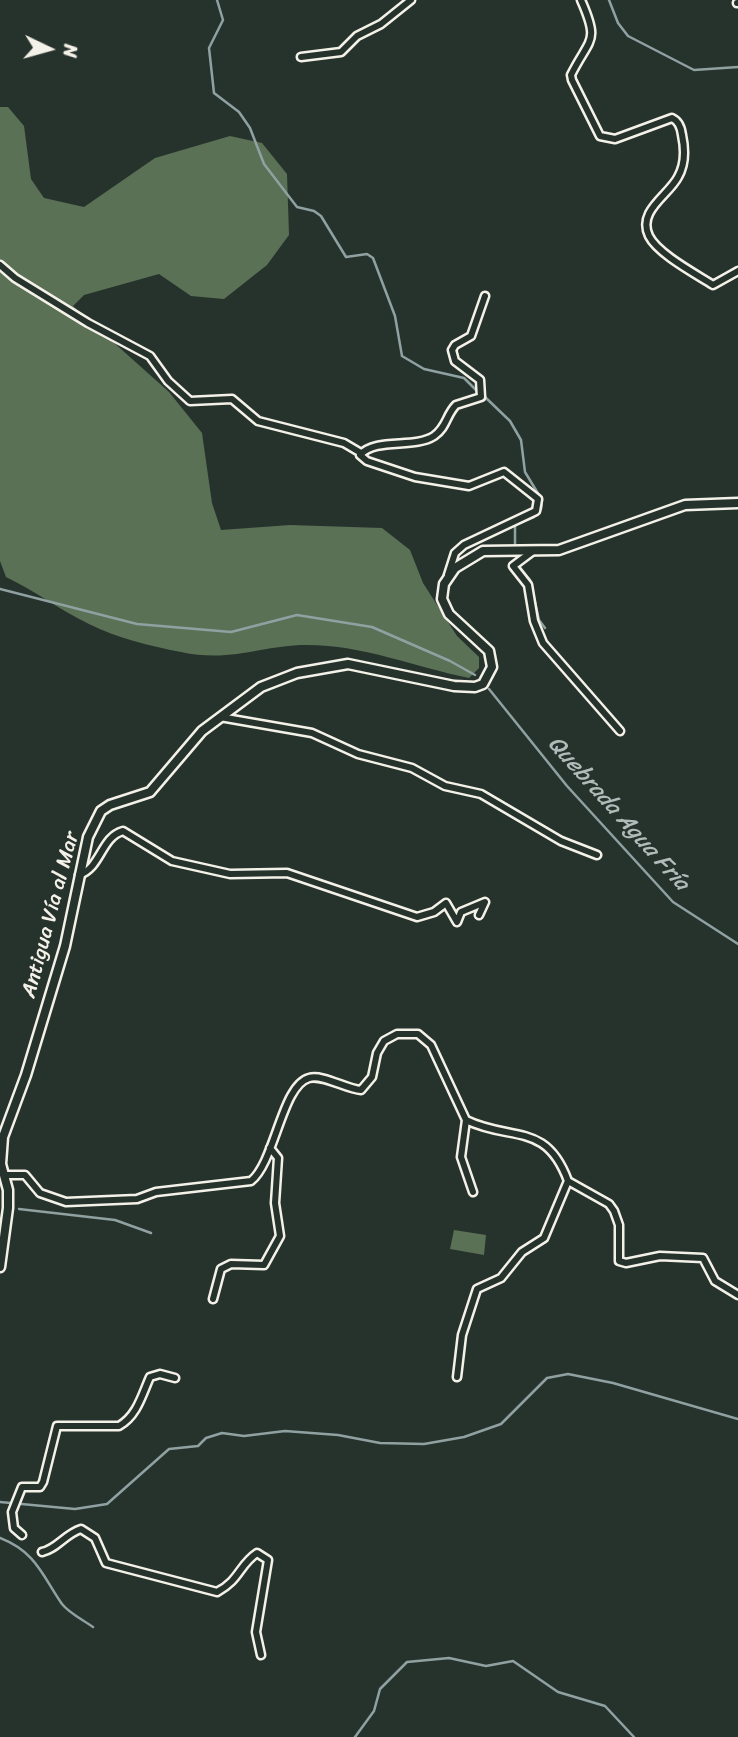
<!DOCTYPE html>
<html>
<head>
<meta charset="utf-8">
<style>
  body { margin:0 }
  #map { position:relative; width:738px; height:1737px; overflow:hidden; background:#26332d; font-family:Sriracha,sans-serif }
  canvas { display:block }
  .north { position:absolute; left:14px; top:14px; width:70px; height:70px; -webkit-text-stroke:5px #26332d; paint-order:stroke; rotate:95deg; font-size:19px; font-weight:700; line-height:28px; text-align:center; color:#f4f1e8 }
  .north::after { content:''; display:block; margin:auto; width:24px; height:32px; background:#f4f1e8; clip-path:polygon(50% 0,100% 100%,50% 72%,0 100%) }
</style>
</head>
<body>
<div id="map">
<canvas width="738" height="1737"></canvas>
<div class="north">N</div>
</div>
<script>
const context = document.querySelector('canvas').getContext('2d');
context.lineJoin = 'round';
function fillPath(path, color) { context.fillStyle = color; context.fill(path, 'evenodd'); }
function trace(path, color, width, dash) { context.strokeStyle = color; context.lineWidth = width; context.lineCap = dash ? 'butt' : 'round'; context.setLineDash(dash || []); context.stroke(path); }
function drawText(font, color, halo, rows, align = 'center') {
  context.font = font + ' Sriracha,sans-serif'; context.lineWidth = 7; context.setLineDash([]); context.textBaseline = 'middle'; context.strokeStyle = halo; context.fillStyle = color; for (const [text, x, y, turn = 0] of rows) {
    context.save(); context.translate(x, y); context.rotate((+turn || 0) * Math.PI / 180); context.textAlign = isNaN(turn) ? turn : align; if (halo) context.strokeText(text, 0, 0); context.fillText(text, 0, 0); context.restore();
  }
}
fillPath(new Path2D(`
  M0 107H8L24 126 31 179 44 198 84 207 155 158 230 136 262 143 287 174 289 235 267 265 224 299 191 296 159 274 84 295 73 306 169 392 202 433 212 503 221 530 290 525 382 528 410 550 423 583 457 636 479 657V668L469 678C415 667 363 645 307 645 261 645 232 663 181 652 150 646 117 638 89 624 60 610 35 591 6 577L0 561Z
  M454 1230 486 1235 484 1255 450 1249Z`), '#5b7156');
trace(new Path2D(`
  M217 0 223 20 209 48 214 93 239 112 250 128 264 164 297 207 314 211 321 216 346 257 367 254 373 258 395 316 402 356 424 369 464 378 481 395
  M609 0 618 23 628 36 694 70 738 67
  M485 397 510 421 521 440 525 472 542 500 541 509 534 517 515 525V545
  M518 565 530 580 539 620 545 628
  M0 589 137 624 231 632 297 615 372 627 450 661 475 675
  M489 689 567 786 673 902 738 944
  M19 1209 115 1220 151 1233
  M0 1502 75 1509 107 1504 169 1449 198 1446 206 1438 222 1433 244 1436 285 1431 338 1435 380 1443 424 1444 464 1437 501 1424 547 1378 568 1374 613 1383 738 1419
  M0 1538C36 1552 42 1575 62 1604 69 1613 83 1620 93 1627
  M355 1737 374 1711 380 1689 407 1662 449 1658 486 1666 513 1661 558 1692 605 1706 634 1737`), '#90a1a2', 2.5);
const minor = new Path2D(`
  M581 0C600 43 590 37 571 75L572 80 600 136 615 139 672 118C679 121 681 127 682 135 685 149 685 165 678 177 668 196 637 211 649 236 658 254 696 274 713 285L738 271
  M737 3H738
  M301 57 341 52 357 36 381 24 411 0
  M0 265 15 278 88 323 150 356 168 381 190 401 232 399 258 421 344 443 361 453
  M533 551 513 566 528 585 534 621 543 643 620 731
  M448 575 455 553 464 545 536 511 538 499 504 472 469 486 415 477 367 461 360 455C376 437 414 449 434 436 447 427 446 415 456 405L481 397 480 380 455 361 452 350 455 345 471 336 485 296
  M220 717 312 733 358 754 412 768 445 786 481 794 561 841 597 855
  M79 875C101 868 101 837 123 831L172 861 230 874 287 873 417 917 434 912 446 903 457 922 461 912 485 902 479 915
  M466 1120 461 1157 473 1192
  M4 1175H25L40 1193 66 1202 137 1199 156 1192 251 1181C275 1162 282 1085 309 1078 323 1074 346 1089 361 1090L372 1077 377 1053 384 1041 397 1034H418L431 1045 466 1120C511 1142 546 1121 568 1181L609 1204 614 1211 619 1225V1261L626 1263 660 1256 703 1258 715 1281 738 1295
  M213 1299 221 1269 231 1264 264 1265 280 1236 275 1203 278 1158 270 1148
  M457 1377 462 1335 477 1289 501 1278 522 1252 544 1238 568 1181
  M22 1535 14 1528 12 1512 22 1487H40L43 1482 57 1426H119C137 1416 142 1395 150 1377L160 1374 175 1378
  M42 1552C57 1549 65 1534 81 1529L95 1538 106 1563 217 1592C240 1580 239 1565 257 1553L268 1560 256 1632 261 1655`);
const secondary = new Path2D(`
  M0 1267 8 1208V1190L1 1164 3 1137 26 1075 65 946 88 837 101 811 110 805 150 792 202 731 261 687 297 673 348 664 454 686 475 687 483 684 492 667 489 651 449 614 442 599 444 584 455 568 483 551 559 550 685 505 738 503`);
trace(minor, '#f4f1e8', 11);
trace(secondary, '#f4f1e8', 13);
trace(minor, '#26332d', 6);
trace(secondary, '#26332d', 8);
drawText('21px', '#f4f1e8', '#26332d', [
  ["Antigua Vía al Mar",51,915,-75]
]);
drawText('italic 23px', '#b1bbba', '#26332d', [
  ["Quebrada Agua Fría",618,814,48]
]);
</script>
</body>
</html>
